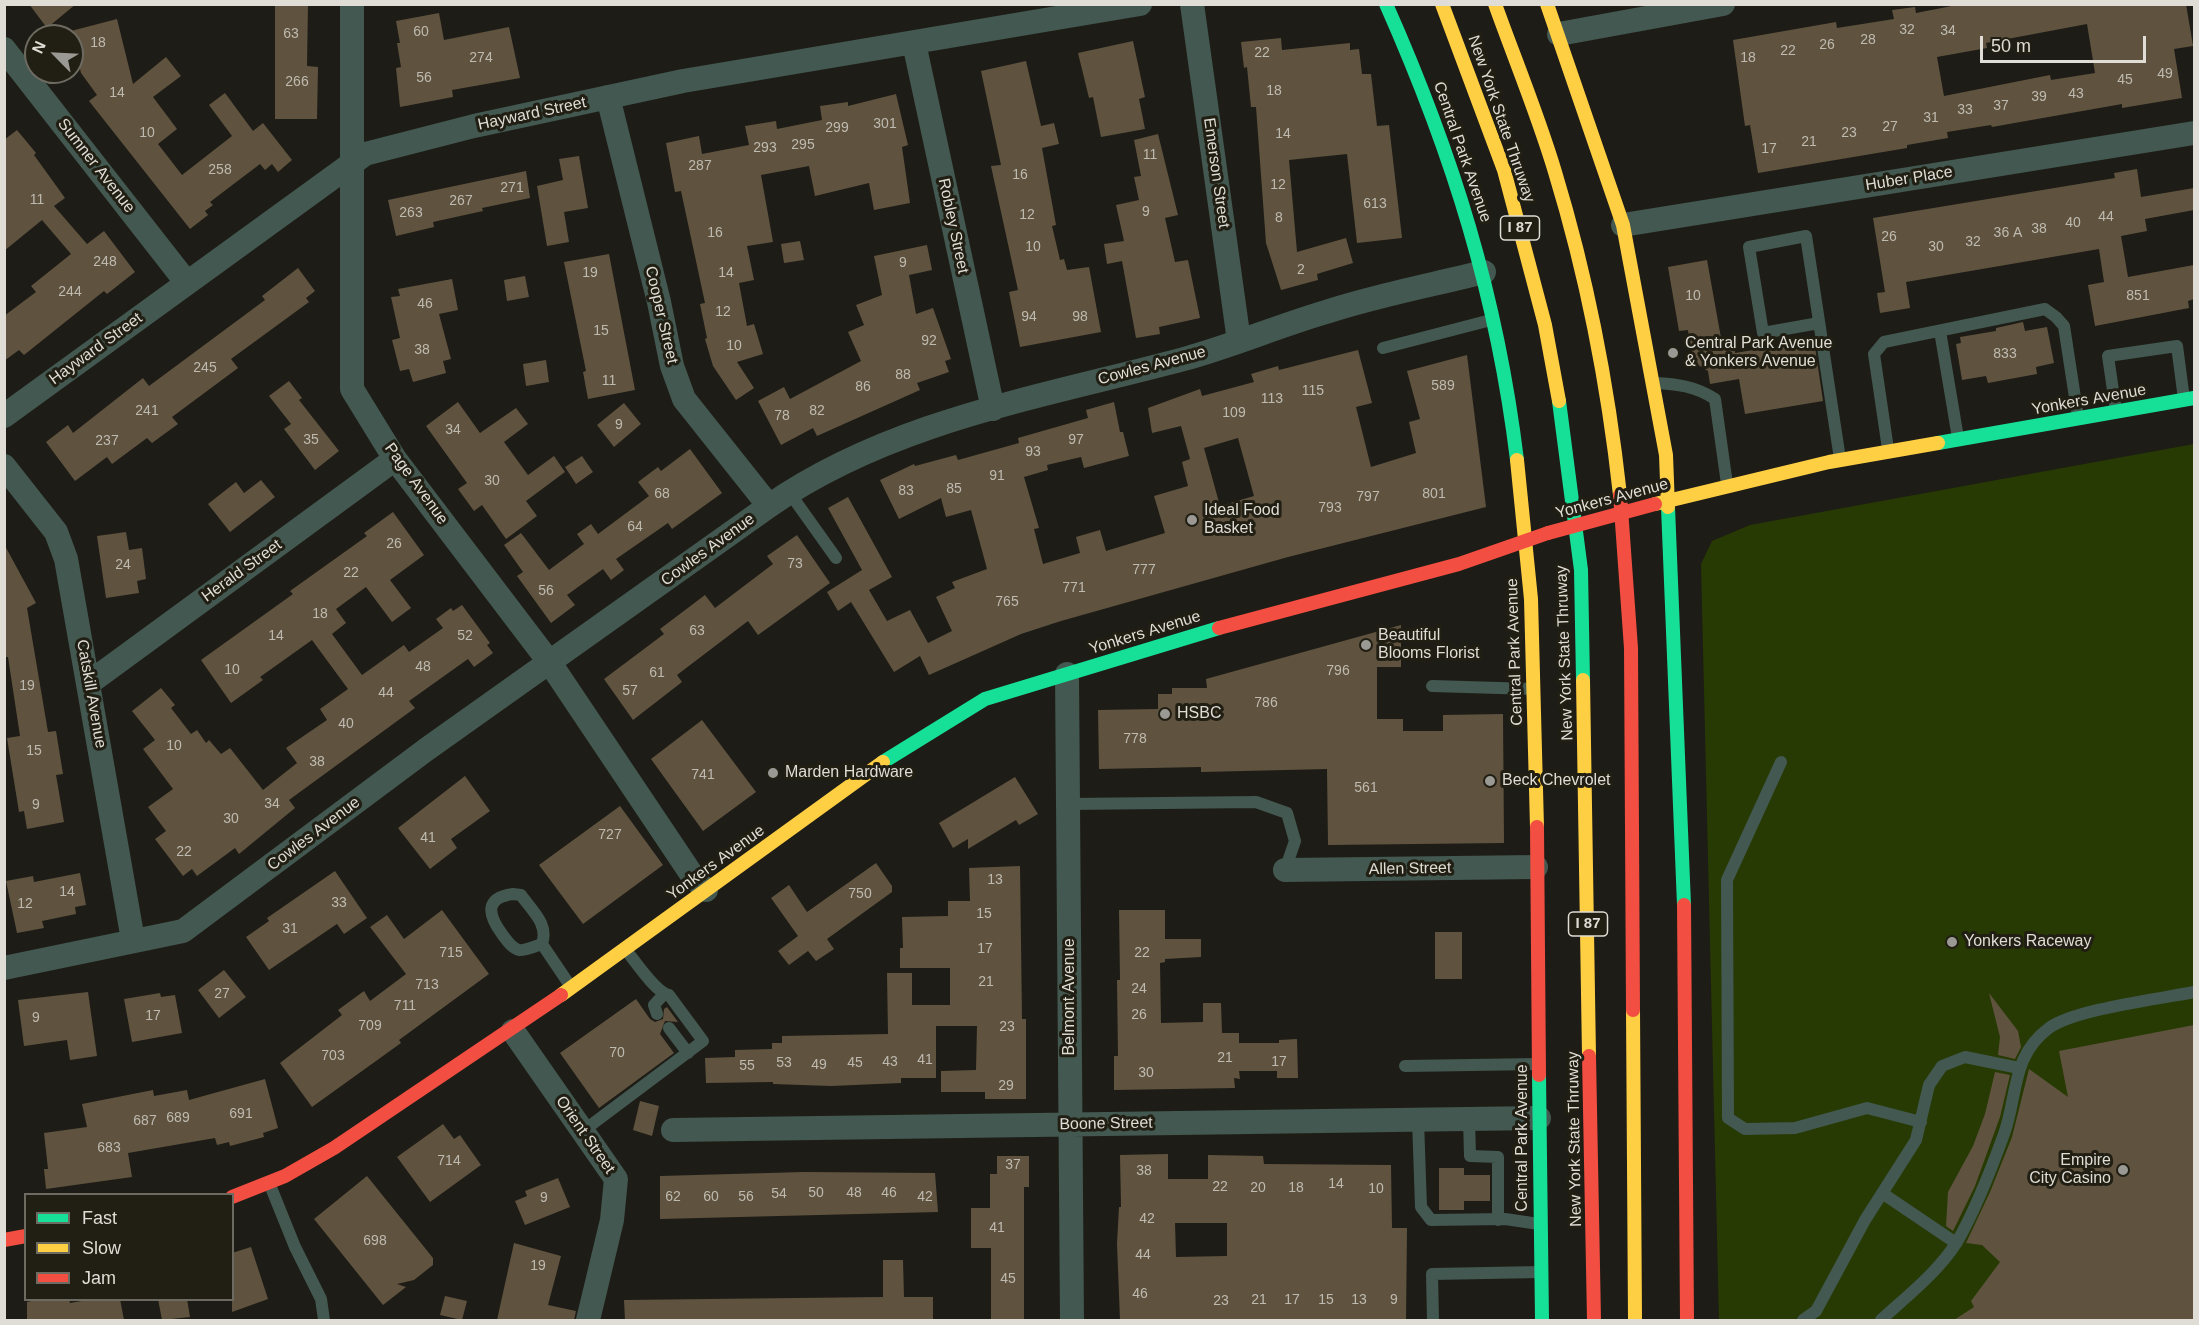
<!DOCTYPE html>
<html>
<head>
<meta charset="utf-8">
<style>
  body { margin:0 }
  #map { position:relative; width:2199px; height:1325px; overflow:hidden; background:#1e1c16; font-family:Arial,sans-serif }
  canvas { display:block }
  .frame { position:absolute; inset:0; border:6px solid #dfddd6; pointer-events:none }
  .legend { position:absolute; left:24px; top:1193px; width:210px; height:108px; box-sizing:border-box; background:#211e13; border:2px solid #6d6a61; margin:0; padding:8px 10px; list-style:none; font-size:18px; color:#dfddd6 }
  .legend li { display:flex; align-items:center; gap:12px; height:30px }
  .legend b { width:30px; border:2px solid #6d6a61 }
  .north { position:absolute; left:24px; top:24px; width:60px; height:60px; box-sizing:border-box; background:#211e13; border:2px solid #6d6a61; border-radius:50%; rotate:294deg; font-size:16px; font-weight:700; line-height:24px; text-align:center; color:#dfddd6 }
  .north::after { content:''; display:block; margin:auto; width:21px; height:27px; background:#9b9993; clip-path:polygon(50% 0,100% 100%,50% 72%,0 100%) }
  .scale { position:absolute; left:1980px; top:36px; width:166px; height:27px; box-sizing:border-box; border:3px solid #dfddd6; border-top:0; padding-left:8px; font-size:18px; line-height:21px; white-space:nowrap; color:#dfddd6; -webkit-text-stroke:4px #211e13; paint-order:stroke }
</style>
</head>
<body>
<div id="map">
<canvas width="2199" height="1325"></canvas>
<div class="frame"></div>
<ul class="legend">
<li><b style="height:8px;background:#16e098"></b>Fast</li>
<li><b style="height:8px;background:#ffcf43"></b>Slow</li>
<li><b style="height:8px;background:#f24e42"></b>Jam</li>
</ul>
<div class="north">N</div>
<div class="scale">50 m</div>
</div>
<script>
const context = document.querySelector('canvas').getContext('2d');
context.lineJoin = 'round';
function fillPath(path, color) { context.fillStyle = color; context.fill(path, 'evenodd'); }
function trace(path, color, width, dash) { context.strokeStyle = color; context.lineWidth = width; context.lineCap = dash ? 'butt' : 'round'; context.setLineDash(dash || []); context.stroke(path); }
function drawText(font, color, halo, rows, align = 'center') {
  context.font = font + ' Arial,sans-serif'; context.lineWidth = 6; context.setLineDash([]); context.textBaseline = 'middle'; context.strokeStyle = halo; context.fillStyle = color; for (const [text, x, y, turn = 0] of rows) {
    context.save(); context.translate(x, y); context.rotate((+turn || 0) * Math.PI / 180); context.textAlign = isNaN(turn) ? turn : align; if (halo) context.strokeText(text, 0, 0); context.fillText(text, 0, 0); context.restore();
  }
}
fillPath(new Path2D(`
  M2194 444V1320H1719L1701 564 1712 541 1750 525Z`), '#273a03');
fillPath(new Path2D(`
  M29 4H76L47 28Z
  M275 4H308L307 66 318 67 317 119H275Z
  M1962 4H2186L2193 46 2174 49 2182 98 2122 108V104L1992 127 1991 125 1947 132 1948 138 1907 145V148L1758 173 1750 125 1745 126 1733 40 1836 22 1837 28 1894 19 1892 10 1915 7 1916 13ZM2087 24 2095 73 2051 80 2050 75 1944 96 1937 57 1987 48 1986 43Z
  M439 13 444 40 509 27 520 78 452 90 453 97 400 107 396 68 401 67 397 43H400L396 21Z
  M117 19 133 84 166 57 181 76 153 97 177 129 158 144 182 175 232 136 209 105 225 93 253 131 263 123 292 160 278 172 272 164 265 170 260 164 210 202 213 205 205 211 208 215 190 229 89 101 97 95 81 73 71 31Z
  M1281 38 1282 50 1350 43V50L1359 49 1362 74H1371L1377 126 1389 125 1402 238 1357 243 1347 154 1289 160 1297 252 1346 238 1353 263 1317 274 1318 280 1281 290 1266 243 1256 107H1251L1247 67 1244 68 1241 42Z
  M1133 41 1145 97 1139 99 1145 129 1101 137 1093 97 1089 98 1078 53Z
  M1026 61 1041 126 1054 123 1059 144 1042 148 1056 225 1052 226 1060 260 1064 259 1067 270 1089 267 1101 332 1020 347 1009 292 1018 290 991 166 1001 165 981 71Z
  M896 94 908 145 902 147 910 203 874 210 869 183 815 196 809 166 761 175 773 242 747 246 754 280 739 283 747 326 754 324 763 354 737 362 754 388 736 400 713 366 705 339 707 338 700 304 705 303 681 191 675 192 666 143 699 136 702 154 749 145 745 126 776 121 777 129 822 120 820 106 848 102V106Z
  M17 130 36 153 34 155 65 198 54 206 87 244 104 231 135 272 107 294 104 291 24 355 19 350 4 361V316L36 292 31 286 71 254 42 220 4 251V140Z
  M1158 134 1178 215 1165 218 1175 262 1188 260 1200 318 1159 327 1160 334 1136 338 1122 261 1107 264 1104 244 1124 241 1116 205 1139 200 1134 177 1141 176 1134 140Z
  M579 156 588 208 564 212 569 242 547 246 537 186 563 180 559 159Z
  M2137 169 2141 197 2194 188V210L2145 219 2147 231 2121 236 2128 277 2194 265V299L2188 301 2189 308 2095 326 2088 285 2104 282 2099 249 1906 282 1910 308 1880 313 1877 293 1885 292 1873 218 2115 178 2114 173Z
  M526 171 530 198 482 208 483 211 433 222 434 227 396 236 388 200Z
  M800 241 804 260 784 263 781 244Z
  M927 245 932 270 909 275 916 314 933 308 951 359 945 361 949 372 917 383 920 390 817 436 813 428 781 445 758 401 784 387 790 399 861 361 848 332 864 325 856 305 882 295 874 256Z
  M609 254 635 390 588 399 583 372 586 371 564 262Z
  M1707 260 1723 349 1734 347 1735 353 1814 340 1823 401 1745 414 1739 379 1710 384 1708 371 1692 361 1688 330 1679 331 1668 267Z
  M298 268 315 291 306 298 309 302 231 359 238 368 172 417 178 424 152 443 147 438 112 464 107 457 75 481 46 442 68 425 73 433 143 378 149 386 265 300 262 296Z
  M525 276 529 297 507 301 504 280Z
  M452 279 458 310 439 314 451 359 443 361 446 373 413 382 409 369 400 371 392 340 400 338 391 297 400 296 398 289Z
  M2023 322 2025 331 2047 327 2054 363 2036 367 2037 374 1988 383 1986 376 1962 380 1956 344 1961 343 1960 337 1996 331V328Z
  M1358 350 1372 403 1356 407 1371 467 1416 453 1409 422 1420 419 1407 371 1467 355 1486 507 1288 557 1061 621 1021 634 929 675 920 656 894 672 851 602 838 611 827 592 862 570 828 508 848 497 892 577 869 590 887 621 910 610 928 643 952 631 936 597 955 588 952 582 987 569 971 510 946 517 941 498 899 519 880 480 914 464 915 466 956 455 958 460 1019 443 1018 438 1088 418 1086 410 1114 402 1120 432H1123L1129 456 1084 468 1081 457 1047 465 1048 470 1024 477 1039 528 1034 529 1043 564 1080 553 1076 537 1100 530 1106 551 1165 533 1154 496 1188 486 1182 462 1190 459 1181 426 1152 433 1148 408 1200 389 1202 396 1254 382 1251 374 1278 366 1279 370ZM1238 438 1254 496 1220 506 1204 448Z
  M546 360 549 382 526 386 523 364Z
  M289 381 302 398 299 400 339 451 315 470 284 429 291 424 269 396Z
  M458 402 480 433 516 408 528 424 504 442 528 475 554 456 565 472 526 501 537 516 506 539 482 505 474 511 458 489 467 483 426 426Z
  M624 403 641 424 614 447 597 425Z
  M690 449 722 493 672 529 668 523 616 559 624 570 611 580 603 569 567 595 575 605 551 623 517 576 523 572 504 545 521 533 549 570 584 544 577 534 591 524 598 534 649 496 638 482 658 467 661 471Z
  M582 456 593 472 576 484 565 467Z
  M261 480 275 497 230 532 208 504 236 482 244 493Z
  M393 512 424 555 390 580 411 608 392 622 366 587 336 609 346 623 332 634 362 675 404 645 409 652 443 628 436 619 451 608 453 611 462 605 490 643 487 645 493 653 474 667 468 659 409 701 415 708 289 800 295 808 239 854 235 848 197 876 192 869 183 876 155 839 166 831 148 807 173 789 143 749 155 740 132 711 161 688 175 705 171 708 191 734 197 730 206 743 209 740 221 754 230 748 263 790 297 763 286 748 327 720 320 709 348 689 312 640 260 677 263 680 231 703 201 660 293 594 290 591 367 536 364 533Z
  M126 532 129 550 142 548 146 579 137 581 139 593 106 598 97 536Z
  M797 535 830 583 758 635 748 621 677 675 682 682 633 720 604 679 664 634 660 629 705 595 715 608 773 564 767 556Z
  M4 544 36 603 27 608 48 732 56 731 63 774 56 775 64 822 27 829 24 811 19 812 7 738 20 736 8 657H4Z
  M1401 625V667H1377V719H1403V731H1443V715L1503 714 1504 843 1328 845 1327 769 1201 772V767L1099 769 1098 710 1158 709V694H1172V688H1207L1206 679Z
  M702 720 756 792 703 831 651 759Z
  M465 776 490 811 451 839 457 848 430 869 398 828Z
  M1015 777 1038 814 1019 825 1016 820 968 849V839L953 848 939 823Z
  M620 806 663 865 583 924 539 865Z
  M876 863 892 886V892L827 939 834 949 816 961 808 951 789 965 778 951 798 936 771 898 789 885 807 912Z
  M1020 866 1022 1019H1026V1099H985V1092H941V1071L976 1070 977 1026H936V1078H901V1083L831 1086 773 1084V1082L706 1083 705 1058 735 1057V1050L772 1049V1043H782V1036L888 1034 887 973H912V1005H950V968H900V948H903L902 917 948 916V901H970L969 868Z
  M335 871 367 918 344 934 337 924 269 970 246 937 269 921 267 918Z
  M80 873 86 905 75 907 76 914 42 921 44 928 17 933 6 881 33 876 34 882Z
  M442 910 489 974 399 1040 401 1043 312 1107 280 1063 342 1015 338 1010 364 991 370 1001 406 974 370 927 387 915 404 939Z
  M1119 910H1165V939H1201V957L1165 959V962L1160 963 1161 1023 1203 1022V1003H1221L1222 1033H1239V1043H1279V1040L1297 1039 1298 1078H1277V1071H1239L1240 1079 1234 1078 1235 1088 1114 1090V1056H1118L1117 980H1120Z
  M1435 932H1462V979H1435Z
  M224 970 246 997 219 1018 198 990Z
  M88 992 97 1056 70 1060 67 1040 24 1046 18 1000Z
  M160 993 161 997 175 995 182 1033 132 1042 124 999Z
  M1989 993 2018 1031 2021 1047 2015 1059 1998 1055 2000 1037Z
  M636 999 650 1019 655 1022 663 1019 664 1009 667 1007 678 1022 665 1021 660 1034 674 1053 599 1108 560 1053Z
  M2194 1025V1320H1954L1974 1307 1971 1301 2000 1262 1982 1245 1966 1243 1990 1192 2012 1137 2029 1069 2068 1097 2059 1051Z
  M1995 1072 2010 1075 2000 1117 1975 1186 1953 1231 1946 1226 1948 1192 1973 1146 1985 1114Z
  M265 1079 278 1128 263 1133 264 1137 230 1146 229 1142 217 1145 215 1138 128 1153 132 1177 46 1189 44 1169H48L44 1133 87 1127 82 1104 153 1090 154 1096 187 1090 189 1100Z
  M640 1101 659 1106 652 1136 633 1130Z
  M443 1124 454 1139 460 1135 481 1165 430 1202 397 1157Z
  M1168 1154V1179H1208V1155L1263 1156 1264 1164 1391 1165 1392 1228H1407L1406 1320H1120L1117 1244 1119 1207H1121L1120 1155ZM1175 1223H1227V1256L1176 1257Z
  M997 1156H1029V1187H1024V1320H991V1248H971V1208H990V1174H997Z
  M1439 1168H1464V1175H1490V1201H1464V1210H1439Z
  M804 1172 935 1173 938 1212 660 1219V1176Z
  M367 1176 433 1258V1265L414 1280 397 1284 406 1287 383 1305 314 1219Z
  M558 1178 570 1207 525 1225 515 1201 527 1196 525 1191Z
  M514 1243 561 1256 548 1305 576 1311 574 1320H497Z
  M251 1247 268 1299 232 1312V1253Z
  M883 1260H903L904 1297H933V1320H625L624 1300 883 1297Z
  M445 1296 467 1301 462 1320 440 1315Z
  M40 1299H69L70 1303 93 1299H120L124 1320H27V1302Z
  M158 1299H187L190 1317 162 1320Z`), '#5f533f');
trace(new Path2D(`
  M1819 323 1763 333 1749 247 1806 236 1840 459
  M1940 331 1958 438
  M1383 348 1491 320
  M1654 383C1677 384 1695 386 1715 399L1727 484
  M2116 411 2108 356 2177 346 2184 399
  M1888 449 1874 354 1884 342 2045 309 2056 317 2064 326 2078 417
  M789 492 836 558
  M1432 686 1533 689
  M1781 762 1727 880 1728 1118 1745 1129 1795 1128 1867 1108 1921 1122
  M1069 804 1256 802 1287 813 1295 841 1285 870
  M513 894 521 895C532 911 549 924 542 944 535 946 525 951 519 950 511 948 506 939 502 934 488 915 484 898 513 894Z
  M542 944 571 987
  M657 1014 654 1005 664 994
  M669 1028 688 1053
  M1405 1066 1538 1064
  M1469 1119 1470 1156 1498 1157V1220
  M1418 1120 1421 1207 1431 1220 1505 1219 1539 1224
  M583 1131 703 1041 669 995C656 993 635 961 626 950
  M270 1185 295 1247 321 1299 324 1320
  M1882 1193 1956 1243
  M1433 1320 1432 1274 1541 1272
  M1803 1320 1816 1311 1865 1220 1916 1140 1929 1085 1942 1066 1965 1057 2019 1068
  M1881 1320C1907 1296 1938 1272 1957 1242 1976 1209 1991 1170 2004 1134 2018 1095 2011 1056 2049 1028 2075 1009 2160 999 2194 992`), '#425850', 12);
trace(new Path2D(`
  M352 4V389L395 459 550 663 694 878 706 890
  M1192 4 1239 341
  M1559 34 1723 4
  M914 43 993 409
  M4 49 187 283
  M608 97 659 302 672 366 684 399 769 506
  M1623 225 2194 133
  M4 416 365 154 474 126 683 81 1140 4
  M4 466 56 532 66 559 133 940
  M1067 674 1072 1320
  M89 683 395 459
  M1285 870 1536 867
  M4 968 183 931 427 749 769 506C891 421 1042 397 1184 359 1232 346 1278 326 1326 312 1378 295 1432 285 1484 272
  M513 1031 616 1179 612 1220 588 1320
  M673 1130 1539 1118`), '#425850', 24);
trace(new Path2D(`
  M1386 4C1453 155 1497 296 1517 460
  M1559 401 1581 570 1583 680
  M1938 443 2194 398
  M1668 507 1684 905
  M883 762 985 699 1219 628
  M1539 1075 1542 1320`), '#16e098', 14);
trace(new Path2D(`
  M1442 4 1504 170 1545 325 1559 401
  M1495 4C1515 60 1538 115 1555 172 1587 277 1608 385 1620 495
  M1547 4 1623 225 1666 455 1668 507
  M1517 460 1531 599 1537 827
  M1655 504 1829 462 1938 443
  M1583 680 1589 1056
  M561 995 883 762
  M1633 1010 1635 1320`), '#ffcf43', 14);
trace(new Path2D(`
  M1620 495 1631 648 1633 1010
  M1219 628 1459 564 1548 533
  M1537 827 1539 1075
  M1684 905 1687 1320
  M1589 1056 1594 1320
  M232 1197 285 1176 334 1148 561 995
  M4 1240 26 1236`), '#f24e42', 14);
trace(new Path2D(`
  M1548 533 1655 504`), '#f24e42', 14);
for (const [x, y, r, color] of [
  [1673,353,6,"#9b9993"],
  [1192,520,6,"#9b9993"],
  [1366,645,6,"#9b9993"],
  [1165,714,6,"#9b9993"],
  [773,773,6,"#9b9993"],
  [1490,781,6,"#9b9993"],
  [1952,942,6,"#9b9993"],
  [2123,1170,6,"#9b9993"]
]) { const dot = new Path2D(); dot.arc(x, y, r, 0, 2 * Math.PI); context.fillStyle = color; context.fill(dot); trace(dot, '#211e13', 2); }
drawText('14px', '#bfbab0', null, [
  ["32",1907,30],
  ["34",1948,31],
  ["60",421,32],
  ["63",291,34],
  ["28",1868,40],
  ["18",98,43],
  ["26",1827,45],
  ["22",1788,51],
  ["22",1262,53],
  ["274",481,58],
  ["18",1748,58],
  ["49",2165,74],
  ["56",424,78],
  ["45",2125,80],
  ["266",297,82],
  ["18",1274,91],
  ["14",117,93],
  ["43",2076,94],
  ["39",2039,97],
  ["37",2001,106],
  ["33",1965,110],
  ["31",1931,118],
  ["301",885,124],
  ["27",1890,127],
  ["299",837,128],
  ["10",147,133],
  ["23",1849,133],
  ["14",1283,134],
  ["21",1809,142],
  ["295",803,145],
  ["293",765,148],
  ["17",1769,149],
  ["11",1150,155],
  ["287",700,166],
  ["258",220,170],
  ["16",1020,175],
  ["12",1278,185],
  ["271",512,188],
  ["11",37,200],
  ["267",461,201],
  ["613",1375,204],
  ["9",1146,212],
  ["263",411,213],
  ["12",1027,215],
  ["44",2106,217],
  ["8",1279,218],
  ["40",2073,223],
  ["38",2039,229],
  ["16",715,233],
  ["36 A",2008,233],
  ["26",1889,237],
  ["32",1973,242],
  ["10",1033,247],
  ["30",1936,247],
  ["248",105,262],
  ["9",903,263],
  ["2",1301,270],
  ["19",590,273],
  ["14",726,273],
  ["244",70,292],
  ["10",1693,296],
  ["851",2138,296],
  ["46",425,304],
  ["12",723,312],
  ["94",1029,317],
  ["98",1080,317],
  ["15",601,331],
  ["92",929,341],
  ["10",734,346],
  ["38",422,350],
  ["833",2005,354],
  ["245",205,368],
  ["88",903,375],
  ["11",609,381],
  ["589",1443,386],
  ["86",863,387],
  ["115",1313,391],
  ["113",1272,399],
  ["241",147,411],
  ["82",817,411],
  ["109",1234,413],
  ["78",782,416],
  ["9",619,425],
  ["34",453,430],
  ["35",311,440],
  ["97",1076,440],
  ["237",107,441],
  ["93",1033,452],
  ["91",997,476],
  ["30",492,481],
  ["85",954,489],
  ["83",906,491],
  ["68",662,494],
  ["801",1434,494],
  ["797",1368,497],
  ["793",1330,508],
  ["64",635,527],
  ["26",394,544],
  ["73",795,564],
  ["24",123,565],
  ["777",1144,570],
  ["22",351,573],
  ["771",1074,588],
  ["56",546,591],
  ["765",1007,602],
  ["18",320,614],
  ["63",697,631],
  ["14",276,636],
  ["52",465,636],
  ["48",423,667],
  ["10",232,670],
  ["796",1338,671],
  ["61",657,673],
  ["19",27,686],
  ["57",630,691],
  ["44",386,693],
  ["786",1266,703],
  ["40",346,724],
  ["778",1135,739],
  ["10",174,746],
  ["15",34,751],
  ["38",317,762],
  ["741",703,775],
  ["561",1366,788],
  ["34",272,804],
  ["9",36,805],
  ["30",231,819],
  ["727",610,835],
  ["41",428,838],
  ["22",184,852],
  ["13",995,880],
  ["14",67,892],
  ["750",860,894],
  ["33",339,903],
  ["12",25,904],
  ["15",984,914],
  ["31",290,929],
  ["17",985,949],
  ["715",451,953],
  ["22",1142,953],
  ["21",986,982],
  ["713",427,985],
  ["24",1139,989],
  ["27",222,994],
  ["711",405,1006],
  ["26",1139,1015],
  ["17",153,1016],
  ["9",36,1018],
  ["709",370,1026],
  ["23",1007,1027],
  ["70",617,1053],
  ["703",333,1056],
  ["21",1225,1058],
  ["41",925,1060],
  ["43",890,1062],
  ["17",1279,1062],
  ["53",784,1063],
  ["45",855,1063],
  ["49",819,1065],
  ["55",747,1066],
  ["30",1146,1073],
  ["29",1006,1086],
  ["691",241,1114],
  ["689",178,1118],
  ["687",145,1121],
  ["683",109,1148],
  ["714",449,1161],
  ["37",1013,1165],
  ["38",1144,1171],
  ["14",1336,1184],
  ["22",1220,1187],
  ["20",1258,1188],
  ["18",1296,1188],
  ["10",1376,1189],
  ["50",816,1193],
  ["48",854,1193],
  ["46",889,1193],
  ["54",779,1194],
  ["62",673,1197],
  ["60",711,1197],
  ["56",746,1197],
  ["42",925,1197],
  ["9",544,1198],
  ["42",1147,1219],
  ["41",997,1228],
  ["698",375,1241],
  ["44",1143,1255],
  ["19",538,1266],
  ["45",1008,1279],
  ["46",1140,1294],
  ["21",1259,1300],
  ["17",1292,1300],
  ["15",1326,1300],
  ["13",1359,1300],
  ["9",1394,1300],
  ["23",1221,1301]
]);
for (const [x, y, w] of [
  [1520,228,39],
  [1588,924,39]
]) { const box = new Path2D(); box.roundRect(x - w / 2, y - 12, w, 24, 4.5); context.fillStyle = '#211e13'; context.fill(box); trace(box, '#dfddd6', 1.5); }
drawText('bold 15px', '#dfddd6', null, [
  ["I 87",1520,228],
  ["I 87",1588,924]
]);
drawText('16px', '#dfddd6', '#211e13', [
  ["Hayward Street",532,114,-12],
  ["New York State Thruway",1501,119,71],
  ["Central Park Avenue",1462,152,71],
  ["Sumner Avenue",96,166,52],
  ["Emerson Street",1216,173,82],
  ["Huber Place",1909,179,-9],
  ["Robley Street",953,226,78],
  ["Cooper Street",661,315,77],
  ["Hayward Street",96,349,-36],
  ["Cowles Avenue",1152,366,-15],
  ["Yonkers Avenue",2089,400,-10],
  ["Page Avenue",416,484,54],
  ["Yonkers Avenue",1612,499,-15],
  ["Cowles Avenue",708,550,-36],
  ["Herald Street",242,571,-36],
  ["Yonkers Avenue",1145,633,-17],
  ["Central Park Avenue",1515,652,-92],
  ["New York State Thruway",1565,653,-92],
  ["Catskill Avenue",91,694,80],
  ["Cowles Avenue",314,834,-37],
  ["Yonkers Avenue",716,863,-36],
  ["Allen Street",1410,869,-1],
  ["Belmont Avenue",1070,997,-90],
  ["Boone Street",1106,1124,-1],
  ["Orient Street",585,1135,55],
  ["Central Park Avenue",1523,1138,-90],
  ["New York State Thruway",1575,1139,-91]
]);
drawText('16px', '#dfddd6', '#211e13', [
  ["Central Park Avenue",1685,344],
  ["& Yonkers Avenue",1685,362],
  ["Ideal Food",1204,511],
  ["Basket",1204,529],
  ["Beautiful",1378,636],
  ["Blooms Florist",1378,654],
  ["HSBC",1177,714],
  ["Marden Hardware",785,773],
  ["Beck Chevrolet",1502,781],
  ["Yonkers Raceway",1964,942],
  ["Empire",2111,1161,"right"],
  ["City Casino",2111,1179,"right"]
], 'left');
</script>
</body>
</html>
